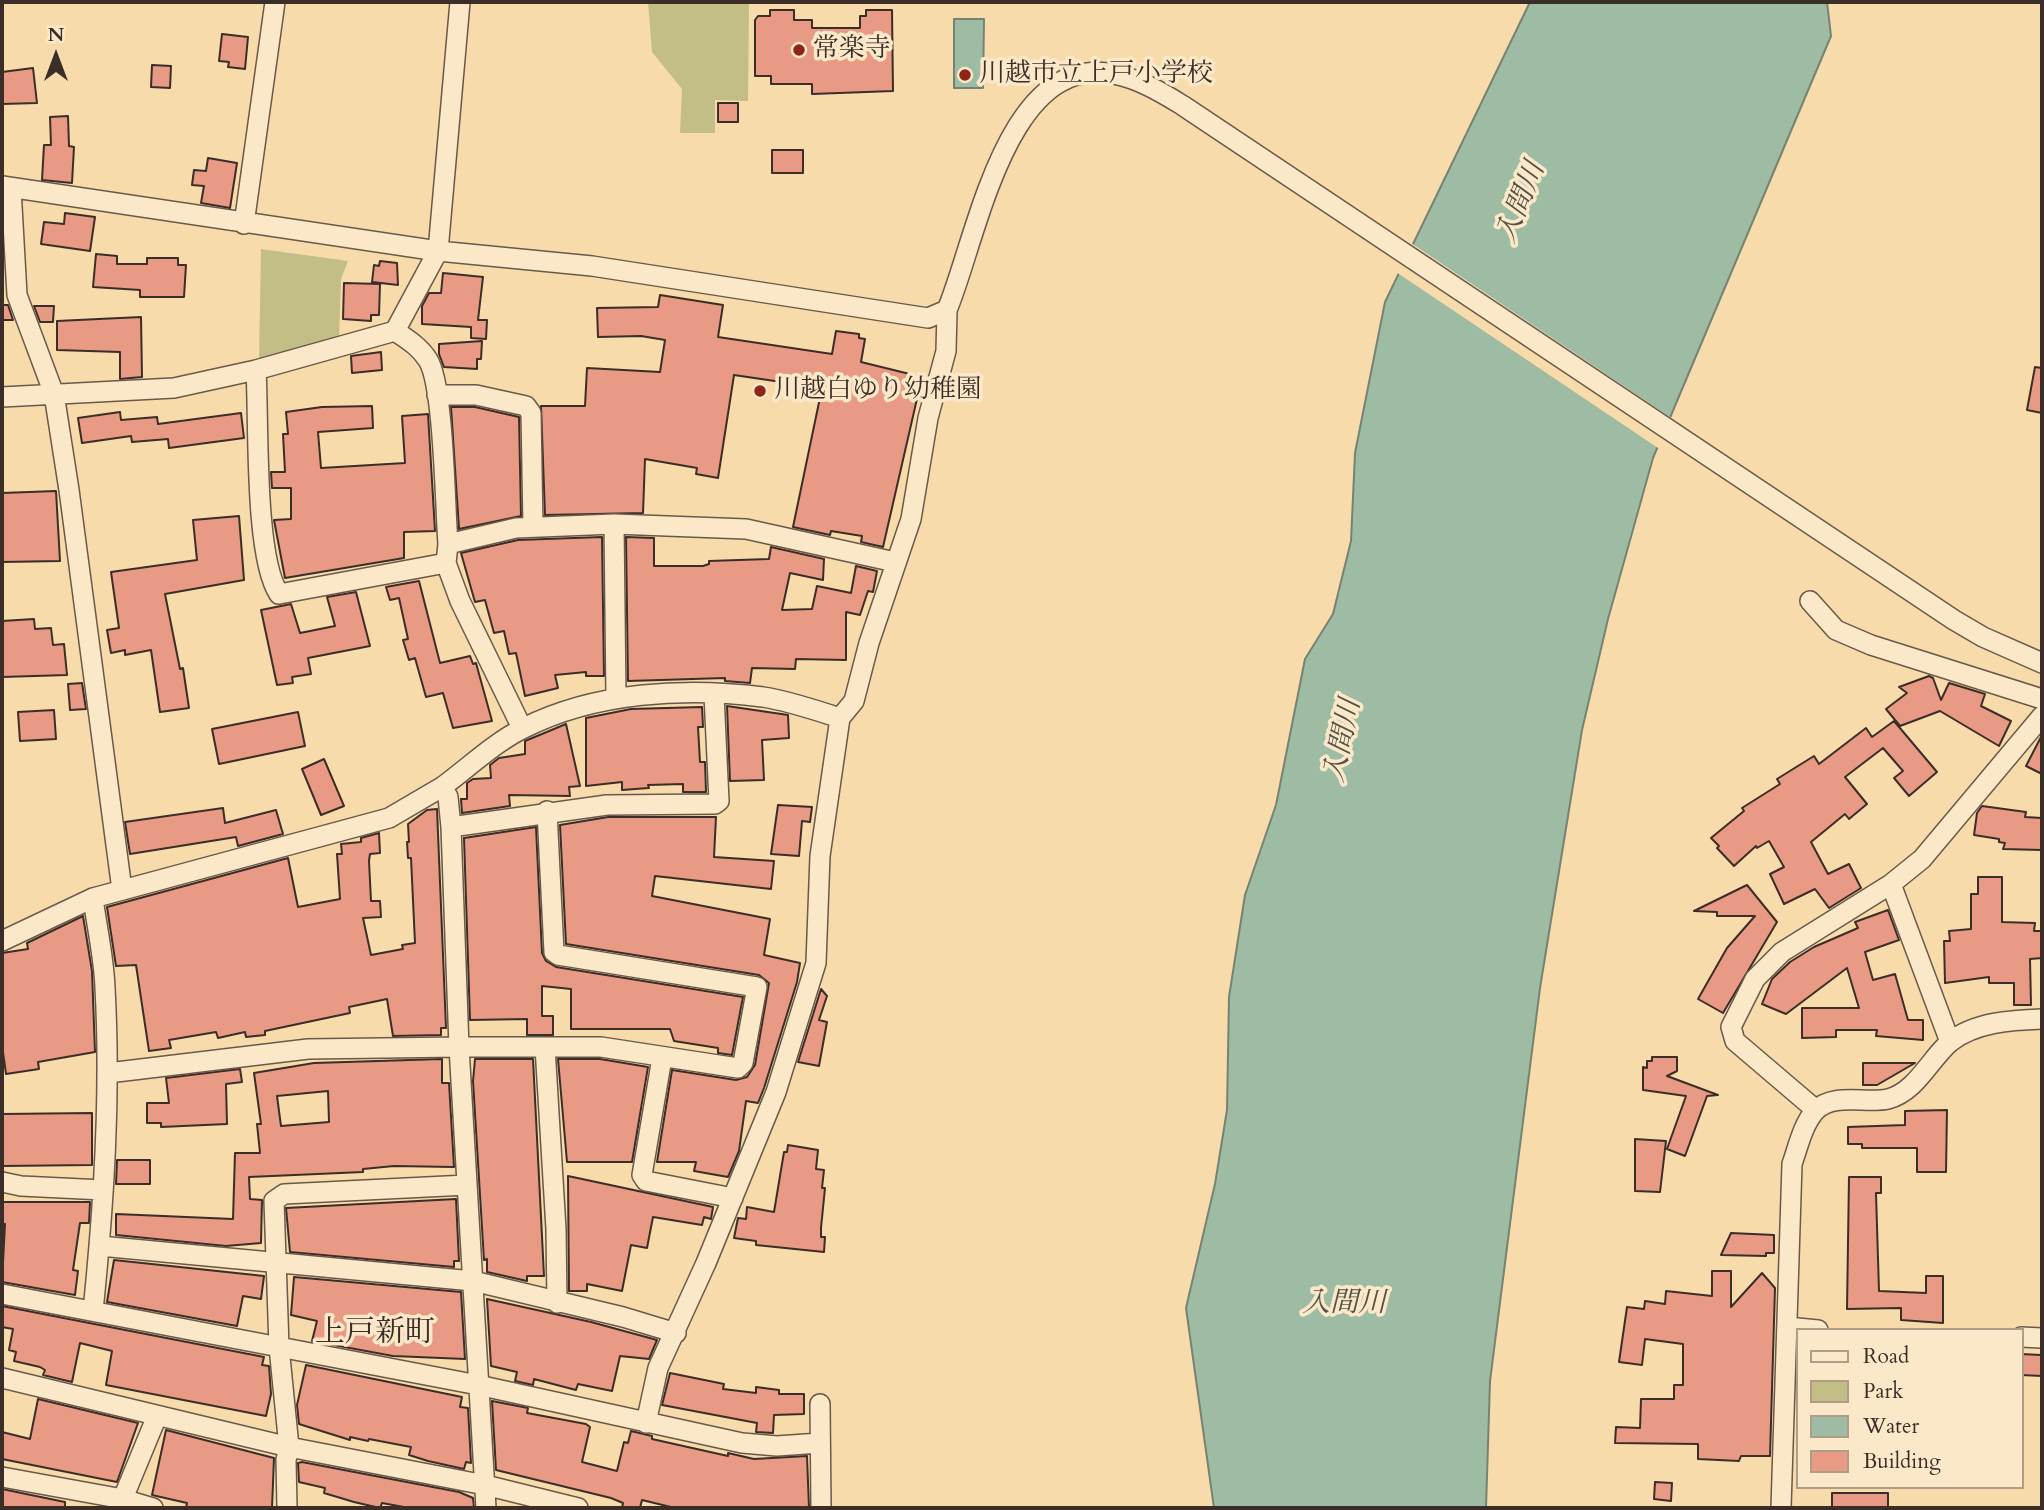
<!DOCTYPE html>
<html>
<head>
<meta charset="utf-8">
<style>
  body { margin:0 }
  #map { position:relative; width:2044px; height:1510px; overflow:hidden; background:#f7dbab; font-family:Cardo,serif }
  canvas { display:block }
  .frame { position:absolute; inset:0; border:4px solid #3b2e29; pointer-events:none }
  .legend { position:absolute; left:1796px; top:1328px; width:228px; height:161px; box-sizing:border-box; background:#fae8c8; border:2px solid #ae9e88; margin:0; padding:9px 12px; list-style:none; font-size:21px; color:#3b2e29 }
  .legend li { display:flex; align-items:center; gap:14px; height:35px }
  .legend b { width:35px; border:2px solid #ae9e88 }
  .north { position:absolute; left:21px; top:21px; width:70px; height:70px; -webkit-text-stroke:5px #fae8c8; paint-order:stroke; rotate:0deg; font-size:19px; font-weight:700; line-height:28px; text-align:center; color:#3b2e29 }
  .north::after { content:''; display:block; margin:auto; width:24px; height:32px; background:#3b2e29; clip-path:polygon(50% 0,100% 100%,50% 72%,0 100%) }
</style>
</head>
<body>
<div id="map">
<canvas width="2044" height="1510"></canvas>
<div class="frame"></div>
<ul class="legend">
<li><b style="height:9px;background:#fae8c8"></b>Road</li>
<li><b style="height:19px;background:#c2be85"></b>Park</li>
<li><b style="height:19px;background:#9ebca4"></b>Water</li>
<li><b style="height:19px;background:#e99a84"></b>Building</li>
</ul>
<div class="north">N</div>
</div>
<script>
const context = document.querySelector('canvas').getContext('2d');
context.lineJoin = 'round';
function fillPath(path, color) { context.fillStyle = color; context.fill(path, 'evenodd'); }
function trace(path, color, width, dash) { context.strokeStyle = color; context.lineWidth = width; context.lineCap = dash ? 'butt' : 'round'; context.setLineDash(dash || []); context.stroke(path); }
function drawText(font, color, halo, rows, align = 'center') {
  context.font = font + ' Cardo,"Noto Serif JP",serif'; context.lineWidth = 7; context.setLineDash([]); context.textBaseline = 'middle'; context.strokeStyle = halo; context.fillStyle = color; for (const [text, x, y, turn = 0] of rows) {
    context.save(); context.translate(x, y); context.rotate((+turn || 0) * Math.PI / 180); context.textAlign = isNaN(turn) ? turn : align; if (halo) context.strokeText(text, 0, 0); context.fillText(text, 0, 0); context.restore();
  }
}
fillPath(new Path2D(`
  M648 2H749L748 101 715 100V133H680L682 89 652 52Z
  M261 249 348 261 341 279 339 339 259 363Z`), '#c2be85');
const water = new Path2D(`
  M1530 2H1827L1831 36 1653 458 1608 619 1582 730 1540 988 1490 1381 1486 1508H1214L1186 1308 1215 1184 1227 1110 1229 997 1245 895 1276 805 1305 659 1333 614 1351 541 1355 453 1385 302Z
  M954 19H984L983 88H954Z`);
fillPath(water, '#9ebca4');
trace(water, '#768373', 2);
fillPath(new Path2D(`
  M1411 243 1673 419 1661 450 1396 272Z`), '#f7dbab');
const building = new Path2D(`
  M770 10H794V20H812V28H860V16H866V10H892L893 91 812 94V84H771V76H755V20L758 16H770Z
  M222 34 248 37 245 69 228 67 229 62 219 61Z
  M152 65 171 66 170 88 151 87Z
  M33 68 37 103 2 104V72Z
  M718 103H738V122H718Z
  M68 116 69 146 74 147 72 183 42 180 44 145H51L50 117Z
  M772 150H803V173H772Z
  M208 158 237 163 230 208 201 203 204 186 192 185 194 170 206 171Z
  M65 213 95 217 90 251 41 244 44 222 64 224Z
  M96 254 117 256V264H147V258H178V265H186L184 297H140V290L93 287Z
  M380 261 397 263 398 285 372 282 374 265 379 266Z
  M443 273 483 277 478 320H487L486 339 471 338V327L422 324V306L429 293H441Z
  M344 283 380 284 379 315H371V321L343 319Z
  M660 295 723 305 718 337 832 354 836 331 859 334V338L865 339 861 362 922 377 883 547 861 542 862 536 831 531 830 535 793 527 822 388 734 375 718 478 696 474 697 468 645 459 643 513 545 515 541 406H585L587 368 660 372 665 340 641 336 598 337 597 308 658 307Z
  M2 305H8L13 320H2Z
  M34 306H54L53 322H40Z
  M141 317 142 377 120 379V352L57 350V321Z
  M482 341 481 359H477V369L444 367 439 354V344Z
  M381 352 382 370 352 373 351 356Z
  M2035 367 2042 368V413L2027 410Z
  M372 406 373 428 318 432 321 468 405 463 402 416 428 414 435 531 404 532V558L285 578 274 520 291 519V488H272L271 472H285L283 434H288L286 412 322 407Z
  M451 407H475L519 417 521 516 459 529Z
  M120 412 121 420 157 417 158 424 241 413 244 438 169 448 168 439 132 442 131 436 82 443 78 418Z
  M56 491 60 561 2 562V493Z
  M239 516 244 580 165 594 180 669 183 668 189 708 160 712 151 650 125 655V650L111 653 107 630 119 628 111 572 197 560 193 520Z
  M602 537 604 676H586V672L555 675 558 688 525 696 516 653 509 654 504 631 494 633 485 600 475 602 461 553 518 540Z
  M626 537 654 538V566H703L709 564V561L769 559 771 547 824 559 823 580 790 573 782 610 812 609 817 586 851 593 856 566 877 571 873 592 868 591 860 615 846 612V660L796 659 795 669 752 668 750 683 725 681V678L628 681Z
  M419 581 440 663 470 656 473 664 476 663 492 721 453 728 443 693 426 697 415 658 409 660 403 640 408 639 399 598 390 600 386 587Z
  M356 592 370 646 308 658 311 674 292 677 293 683 277 685 261 610 291 604 300 633 335 626 327 597Z
  M34 619 35 629 51 628 53 645 64 644 67 675 2 677V621Z
  M1929 676 1933 678 1941 700 1949 683 1985 694 1981 706 2011 721 1999 746 1940 711 1900 726 1886 709 1907 693 1899 687Z
  M82 683 86 709 70 710 68 684Z
  M727 706 788 715 789 738 762 740 764 780 730 781Z
  M702 707 703 727H698L700 762H705L706 792H683V784L648 785 649 788 622 790V782L586 786V718L631 709Z
  M54 710 56 739 20 741 18 712Z
  M298 712 305 746 219 764 212 729Z
  M1894 721 1937 772 1909 796 1894 778 1903 771 1883 748 1845 777 1867 804 1849 819 1845 814 1811 842 1828 874 1849 864 1861 888 1829 908 1815 889 1784 904 1770 874 1784 867 1769 841 1757 848 1756 846 1734 866 1717 848 1719 846 1711 838 1744 811 1742 808 1780 784 1777 779 1814 756 1819 764 1866 728 1872 737Z
  M566 724 580 786 569 787 570 796 509 795 510 806 462 813 461 799H467V783L473 779 491 778 490 765 499 758 525 754V741Z
  M2042 735V774L2026 766Z
  M324 759 344 806 321 815 302 769Z
  M778 805 812 807 810 822 802 821 799 856 771 854Z
  M1982 806 2026 812 2025 817 2042 818V850L2003 849 2005 843 1999 842V839L1974 835 1977 813Z
  M223 808 225 823 276 810 283 834 238 846 236 837 130 854 125 822Z
  M437 809 446 1028H441V1035L393 1036 387 999 349 1007 350 1013 265 1031V1035L246 1037 245 1032 218 1038 216 1032 169 1040 171 1048 149 1051 136 965 116 966 107 907 288 858 298 907 340 899 337 854H342L341 844 361 842V838L379 833 380 853 370 854 369 861 371 901H380L381 917 363 918 371 955 403 949 402 945 415 943 411 858H408L407 842H409L408 824 427 810Z
  M608 817H716L714 857 774 861 771 889 655 876 652 896 770 919 764 955 800 963 797 982 764 1088 758 1103 746 1101 739 1151 728 1177 694 1171 696 1162H657L672 1070 736 1080 747 1077 755 1065 769 983 759 975 566 944 560 825Z
  M536 827 542 953 546 961 556 967 743 997 732 1055 718 1053V1048L674 1041 670 1029H571V989L542 986V1016H553V1035H527V1019L470 1020 464 838Z
  M1978 877H2002V922L2035 923 2034 931H2042V958L2030 959 2031 1005H2014V983H1989V977L1945 983 1944 941H1950L1949 931 1971 929V894H1978Z
  M1747 885 1777 922 1723 1013 1698 999 1727 948 1755 916H1717V912L1694 911Z
  M1888 910 1899 940 1865 952 1873 980 1895 974 1908 1020H1923V1040L1876 1036 1877 1030H1836V1037L1802 1038V1008H1859L1847 968 1786 1014 1762 1004 1772 979 1790 962 1814 947 1858 928 1855 922Z
  M83 916 92 971 95 1052 38 1062 39 1069 6 1074 2 1045V953L28 949 27 943Z
  M821 989 827 996 819 1020 827 1022 819 1066 798 1062Z
  M1652 1057H1677V1071L1667 1076 1718 1095 1707 1096 1685 1156 1667 1149 1686 1096 1643 1090V1067L1647 1068V1061H1652Z
  M442 1059V1083H449L454 1167 394 1166 363 1169V1172L249 1177 250 1199 262 1200 261 1243 226 1246 116 1235V1214L233 1219 235 1153H260L257 1124H261L254 1073 314 1063ZM328 1091 329 1122 281 1126 277 1096Z
  M475 1059H533L544 1276H527V1281L487 1272V1259L484 1260 473 1081Z
  M558 1059H600L648 1067 632 1162H567Z
  M1863 1063H1915L1877 1085H1863Z
  M240 1069 242 1082 226 1084 227 1124 161 1127V1123H147V1103H169L166 1078Z
  M1947 1110 1946 1172H1917V1148H1862V1144H1848V1127L1905 1125V1111Z
  M92 1113V1165L2 1166V1114Z
  M1635 1139 1666 1141 1660 1192 1635 1191Z
  M788 1145 818 1150 816 1169 824 1170 822 1188H825L821 1228V1237H825L824 1252 756 1245V1241L734 1238 738 1218 746 1219 747 1207 774 1212 784 1152H787Z
  M117 1160H150V1184H116Z
  M568 1176 713 1207 711 1219 704 1217 702 1225 653 1217 647 1248 631 1245 622 1291 587 1284V1291H569Z
  M1849 1177H1881V1193H1876L1879 1291 1926 1293V1276H1943V1323L1901 1320V1308L1847 1309Z
  M456 1199 459 1261H454V1267L290 1252 286 1208Z
  M2 1202H90L89 1223H80L73 1270 78 1271 75 1295 2 1282 5 1224H2Z
  M1731 1233 1774 1235V1253H1766V1256L1721 1255Z
  M114 1260 264 1276 261 1299 243 1296 237 1326 107 1302Z
  M1712 1271H1731V1307L1762 1273 1775 1288 1770 1456H1741L1739 1461 1698 1459V1444L1615 1443 1616 1427 1640 1428 1641 1399H1674V1385H1683V1344L1645 1339 1642 1365 1619 1362 1627 1307 1644 1309 1645 1301 1665 1304 1666 1291 1712 1296Z
  M294 1277 461 1292 465 1359 393 1356 312 1341 317 1321 291 1315Z
  M487 1299 591 1322 657 1340 649 1359 620 1356 612 1391 578 1384 576 1390 534 1379 533 1385 515 1381 517 1372 491 1366Z
  M2 1306 264 1357 262 1365 269 1366 271 1394 266 1416 106 1385 112 1351 80 1343 72 1382 43 1375 45 1370 40 1367 14 1361 16 1352 9 1350 13 1329 2 1327Z
  M2021 1354 2041 1355 2042 1376 2021 1375Z
  M306 1365 462 1397 460 1407 468 1408 471 1463 466 1462 464 1469 428 1461 409 1455 411 1447 369 1439 368 1441 350 1437V1440L299 1424 297 1405Z
  M670 1373 724 1384 723 1389 756 1393V1387L779 1390V1394H804V1414L774 1415 773 1433 756 1432 757 1423 662 1405Z
  M38 1399 138 1423 117 1482 2 1459V1432L30 1439Z
  M492 1401 528 1408 527 1413 586 1424 590 1427 582 1462 617 1471 624 1442 628 1443 631 1431 652 1436V1439L728 1456V1453L754 1459 807 1456 809 1508H675L642 1500 640 1508H622L623 1503 611 1498 496 1470Z
  M166 1430 274 1458 272 1508H186L187 1503 152 1495Z
  M302 1462 459 1492 473 1498 474 1508H409L382 1503 380 1508 354 1502 324 1493 325 1488 299 1482 298 1463Z
  M1655 1482 1672 1483 1671 1501 1654 1499Z
  M2 1489 65 1502V1508H2Z
  M1832 1493H1888V1508H1832Z`);
fillPath(building, '#e99a84');
trace(building, '#3b2e29', 2);
const minor = new Path2D(`
  M2 186 438 251 592 266 928 318 947 310C977 239 1006 52 1114 74 1139 79 1161 92 1182 105L1954 620 1983 637 2042 663
  M11 188 17 295 54 394 69 490 122 890
  M244 224 275 2
  M395 331C407 339 420 347 428 360 444 385 445 508 448 544L446 563 460 601 522 728
  M256 370C259 420 254 557 279 594L446 563
  M437 395H476L526 406 531 413 533 527
  M2 397 174 388 256 370 395 331 438 251 460 2
  M614 524 746 529 895 562
  M448 544 516 528 614 524 616 698
  M1810 601 1836 630 1871 645 2042 699
  M451 827 607 805 715 804 719 801 714 695
  M1891 884 1950 1042
  M2 941 93 898 389 818 442 787
  M545 1047 556 1229 557 1303
  M662 1058 642 1175 646 1181 733 1198
  M108 1073 308 1049 459 1047H601L738 1068 743 1063 757 987 558 955 554 952 547 811
  M1816 1110 1735 1041 1731 1027 1755 979 1782 952 1891 884 1922 859 2042 716
  M2 1182 21 1186 103 1190
  M100 1246 473 1281 623 1317 676 1333
  M2 1294 478 1385 742 1443 777 1446 820 1443
  M93 1311C104 1204 111 1096 105 988 104 958 97 928 93 898
  M1787 1327 1818 1330
  M2021 1337 2042 1338
  M2 1378 289 1447 485 1485 578 1508
  M820 1404 821 1508
  M646 1423 658 1368 706 1263 776 1092 816 963 820 856 840 718 854 701 869 643 911 519 928 418 946 351 947 310
  M2 1477 123 1499 153 1508
  M119 1508 157 1416
  M287 1508 286 1460 289 1447 279 1347 274 1201 284 1194 467 1185
  M486 1508 459 1047 451 827 448 797 442 787C468 768 495 742 524 728 595 692 685 687 763 697 789 701 815 710 840 718
  M1781 1508 1792 1164C1798 1147 1803 1124 1815 1111 1833 1092 1866 1104 1888 1099 1916 1092 1930 1059 1950 1042 1975 1022 2012 1020 2042 1019`);
trace(minor, '#6a594a', 22);
trace(minor, '#fae8c8', 19);
for (const [x, y, r, color] of [
  [799,50,7,"#8f2418"],
  [965,75,7,"#8f2418"],
  [760,391,7,"#8f2418"]
]) { const dot = new Path2D(); dot.arc(x, y, r, 0, 2 * Math.PI); context.fillStyle = color; context.fill(dot); trace(dot, '#fae8c8', 2.5); }
drawText('26px', '#3b2e29', '#fae8c8', [
  ["常楽寺",813,50],
  ["川越市立上戸小学校",979,75],
  ["川越白ゆり幼稚園",774,391]
], 'left');
drawText('italic 28px', '#545248', '#fae8c8', [
  ["入間川",1522,203,-68],
  ["入間川",1344,741,-78],
  ["入間川",1344,1305]
]);
drawText('30px', '#3b2e29', '#fae8c8', [
  ["上戸新町",375,1334]
]);
</script>
</body>
</html>
